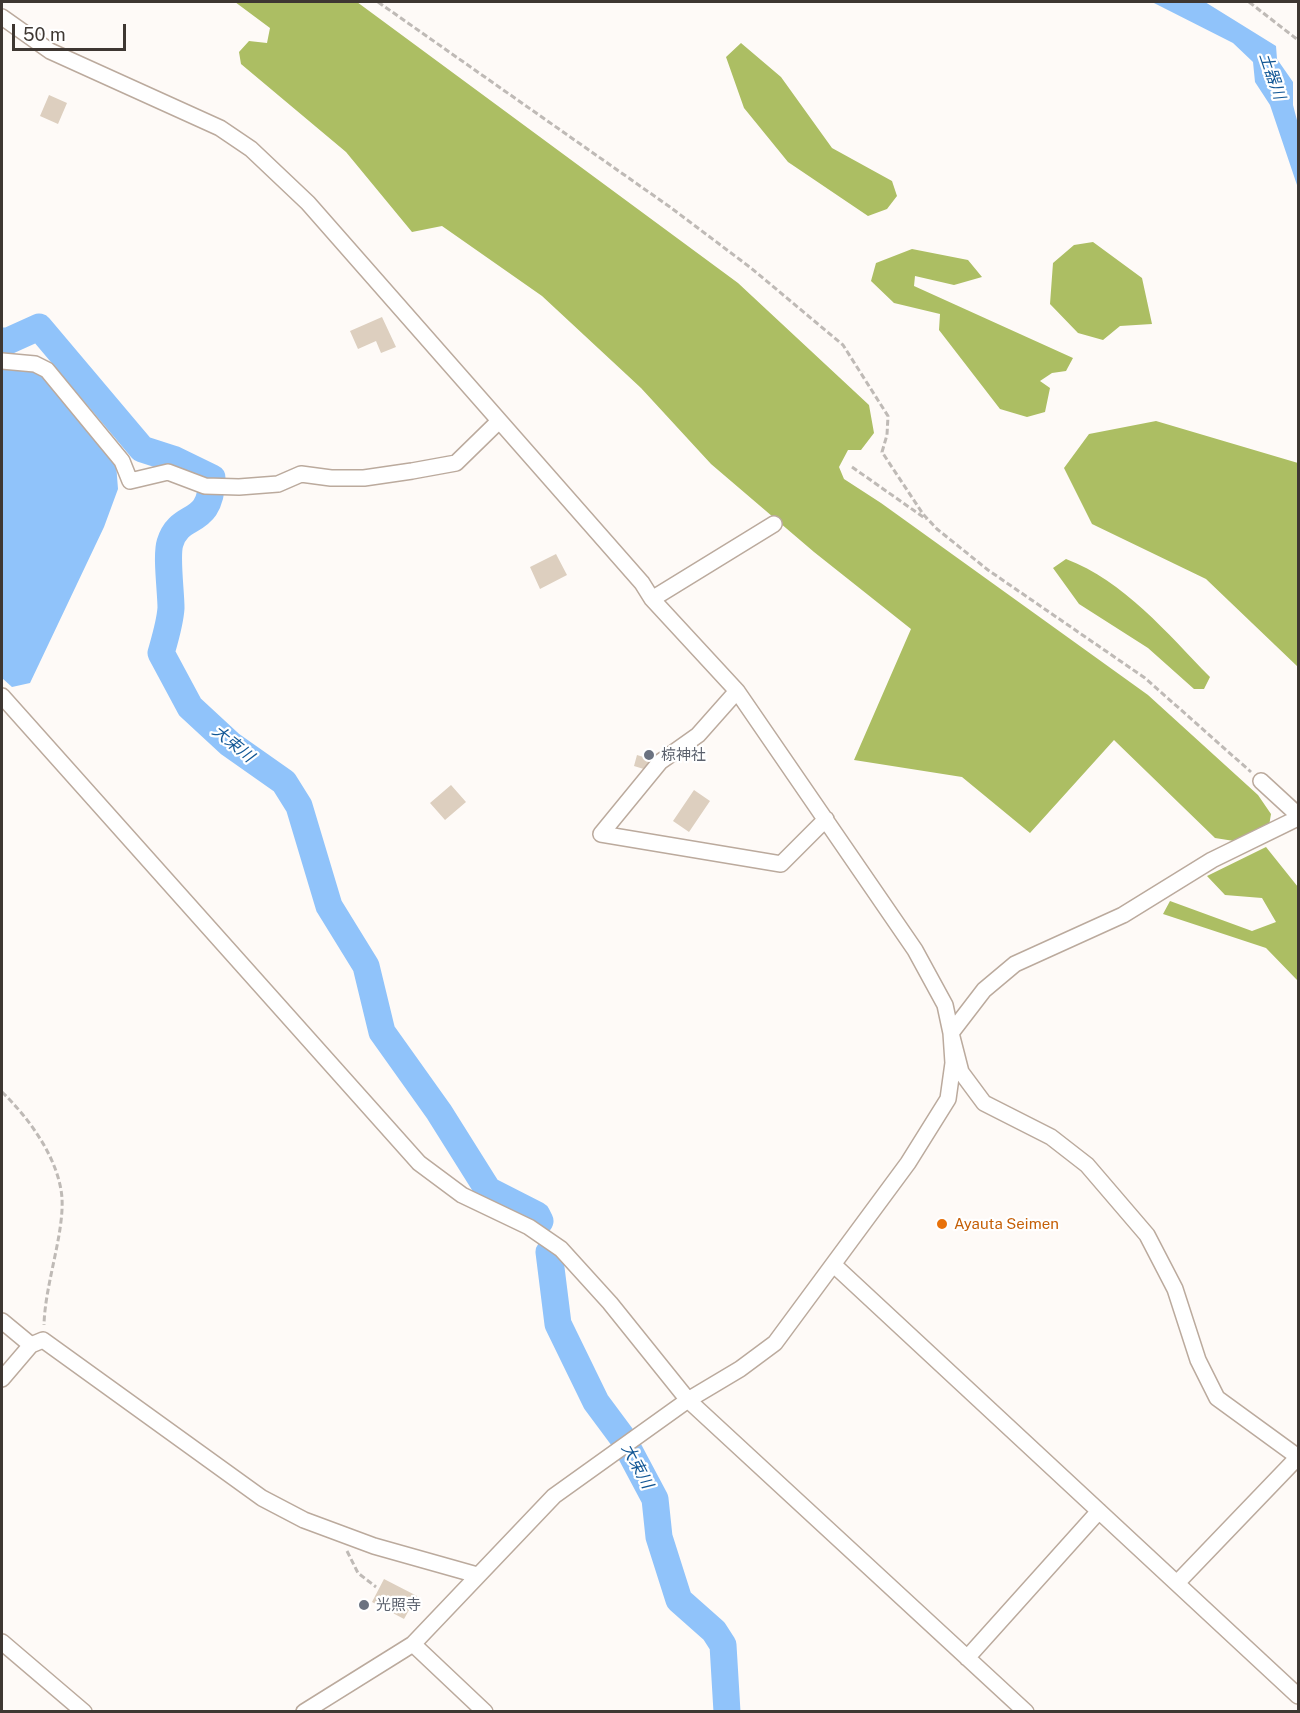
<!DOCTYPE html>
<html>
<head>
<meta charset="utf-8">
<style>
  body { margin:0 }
  #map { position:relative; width:1300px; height:1713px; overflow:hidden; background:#fefaf7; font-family:"Public Sans",sans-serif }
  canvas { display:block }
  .frame { position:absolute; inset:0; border:3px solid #3e3732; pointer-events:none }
  .scale { position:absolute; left:12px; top:24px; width:114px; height:27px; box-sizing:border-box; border:3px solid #3e3732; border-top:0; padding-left:8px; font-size:18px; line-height:21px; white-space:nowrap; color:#3e3732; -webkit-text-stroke:4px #fff; paint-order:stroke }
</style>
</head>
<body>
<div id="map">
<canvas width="1300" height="1713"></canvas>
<div class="frame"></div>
<div class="scale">50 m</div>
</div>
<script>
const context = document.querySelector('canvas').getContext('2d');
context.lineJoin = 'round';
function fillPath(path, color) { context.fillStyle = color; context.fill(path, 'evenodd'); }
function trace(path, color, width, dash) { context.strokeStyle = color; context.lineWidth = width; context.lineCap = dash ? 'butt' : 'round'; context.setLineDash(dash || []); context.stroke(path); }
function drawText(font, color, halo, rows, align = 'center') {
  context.font = font + ' "Public Sans","Noto Sans JP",sans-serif'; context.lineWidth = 4.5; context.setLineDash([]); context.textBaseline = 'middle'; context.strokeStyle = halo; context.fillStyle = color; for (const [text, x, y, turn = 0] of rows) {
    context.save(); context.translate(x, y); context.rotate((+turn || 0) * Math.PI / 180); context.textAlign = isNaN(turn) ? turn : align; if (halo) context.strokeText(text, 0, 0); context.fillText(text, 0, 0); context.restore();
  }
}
fillPath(new Path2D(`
  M235 2H357L738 283 869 405 874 433 861 450H848L839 467 844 479 881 503 1148 695 1258 795 1271 814 1269 826 1234 841 1215 838 1114 740 1030 833 962 777 854 760 911 629 814 552 711 464 641 388 542 296 442 226 412 232 346 152 241 64 239 52 249 41 267 43 270 28Z
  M741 43 781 77 832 148 892 181 897 196 887 209 868 216 788 162 744 108 726 57Z
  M1093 242 1142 278 1152 324 1120 326 1103 340 1078 333 1050 304 1053 263 1074 245Z
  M912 249 968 260 982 277 954 285 915 276 914 286 1073 358 1066 371 1052 373 1040 381 1050 388 1045 412 1027 417 1000 409 939 330 940 314 894 303 871 281 876 263Z
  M1156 421 1298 463V667L1206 579 1092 524 1064 468 1089 434Z
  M1066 559C1124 581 1167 633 1210 677L1204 689H1194L1148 648 1079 604 1053 568Z
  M1266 847 1298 887V981L1266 948 1163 914 1170 901 1252 931 1276 922 1262 898 1225 895 1207 876Z`), '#acbe63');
fillPath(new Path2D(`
  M1152 2H1205L1276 46 1277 59 1293 82V105L1298 124V188L1270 105 1255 82 1253 62 1233 43Z
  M2 366 29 367 47 374 116 463 118 489 104 527 30 683 12 687 2 678Z`), '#90c3fa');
trace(new Path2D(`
  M2 341H8L39 327 142 449 173 459 212 478C211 529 180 510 170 543 166 556 171 592 171 608 170 623 165 639 161 653L190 707 230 744 284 782 299 806 329 906 366 966 382 1032 439 1112 488 1190 537 1215 540 1221
  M549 1252 558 1324 596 1402 622 1437 655 1499 659 1537 679 1600 714 1631 723 1645 727 1712`), '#90c3fa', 27);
fillPath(new Path2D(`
  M49 95 67 103 58 124 40 116Z
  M382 317 396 347 381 353 376 341 358 349 350 331Z
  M556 554 567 575 540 589 530 567Z
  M637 755 650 759 647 770 634 766Z
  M451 785 466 802 445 820 430 803Z
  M694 790 710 801 689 832 673 821Z
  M384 1579 417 1596 404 1619 372 1602Z`), '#ddcfbf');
const minor = new Path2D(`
  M2 17 50 51 220 128 251 149 308 203 642 583 652 599 737 691 915 950 945 1005 951 1033 953 1063 948 1099 908 1163 775 1343 740 1369 688 1400 554 1496 413 1644 304 1712
  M2 361 35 364 47 370 122 461 130 481 168 472 205 486 239 487 278 484 301 474 331 478H364L412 471 456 463 498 422
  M652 599 774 524
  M737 691 698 735 660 762 601 834 781 864 826 819
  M2 696 419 1163 462 1195 529 1227 561 1249 610 1303 688 1400 1026 1712
  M1261 781 1298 815
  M1298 818 1212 860 1123 915 1015 964 984 990 951 1033 961 1072 984 1103 1051 1137 1087 1165 1147 1235 1175 1289 1198 1360 1217 1398 1298 1457
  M834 1265 1298 1696
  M2 1321 31 1345
  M2 1379 31 1345 43 1340 262 1498 304 1520 374 1546 477 1575
  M1177 1583 1298 1457
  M2 1642 84 1712
  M413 1644 485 1712
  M967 1658 1099 1511`);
trace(minor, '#bbaa9d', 18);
trace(new Path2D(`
  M378 2 670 207 751 268 843 345 888 416 887 435 882 452 923 514 937 529 988 570 1145 678 1251 772
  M1249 2 1298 40
  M852 467 926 519
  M2 1092C29 1118 59 1159 62 1198 64 1235 45 1284 44 1325
  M347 1551 358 1573 376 1587`), '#bfbab6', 3, [6, 3]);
trace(minor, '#fff', 15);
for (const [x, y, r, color] of [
  [649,755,6,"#6b7280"],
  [942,1224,6,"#e8710a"],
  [364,1605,6,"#6b7280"]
]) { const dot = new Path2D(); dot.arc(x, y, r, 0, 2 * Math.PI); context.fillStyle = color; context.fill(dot); trace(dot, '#fff', 2); }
drawText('15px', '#5b616d', '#fff', [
  ["椋神社",661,755],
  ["光照寺",376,1605]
], 'left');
drawText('15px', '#c56008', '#fff', [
  ["Ayauta Seimen",954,1224]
], 'left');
drawText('italic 16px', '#125795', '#fff', [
  ["土器川",1272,76,71],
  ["大束川",233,744,39],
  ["大束川",637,1466,62]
]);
</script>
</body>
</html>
